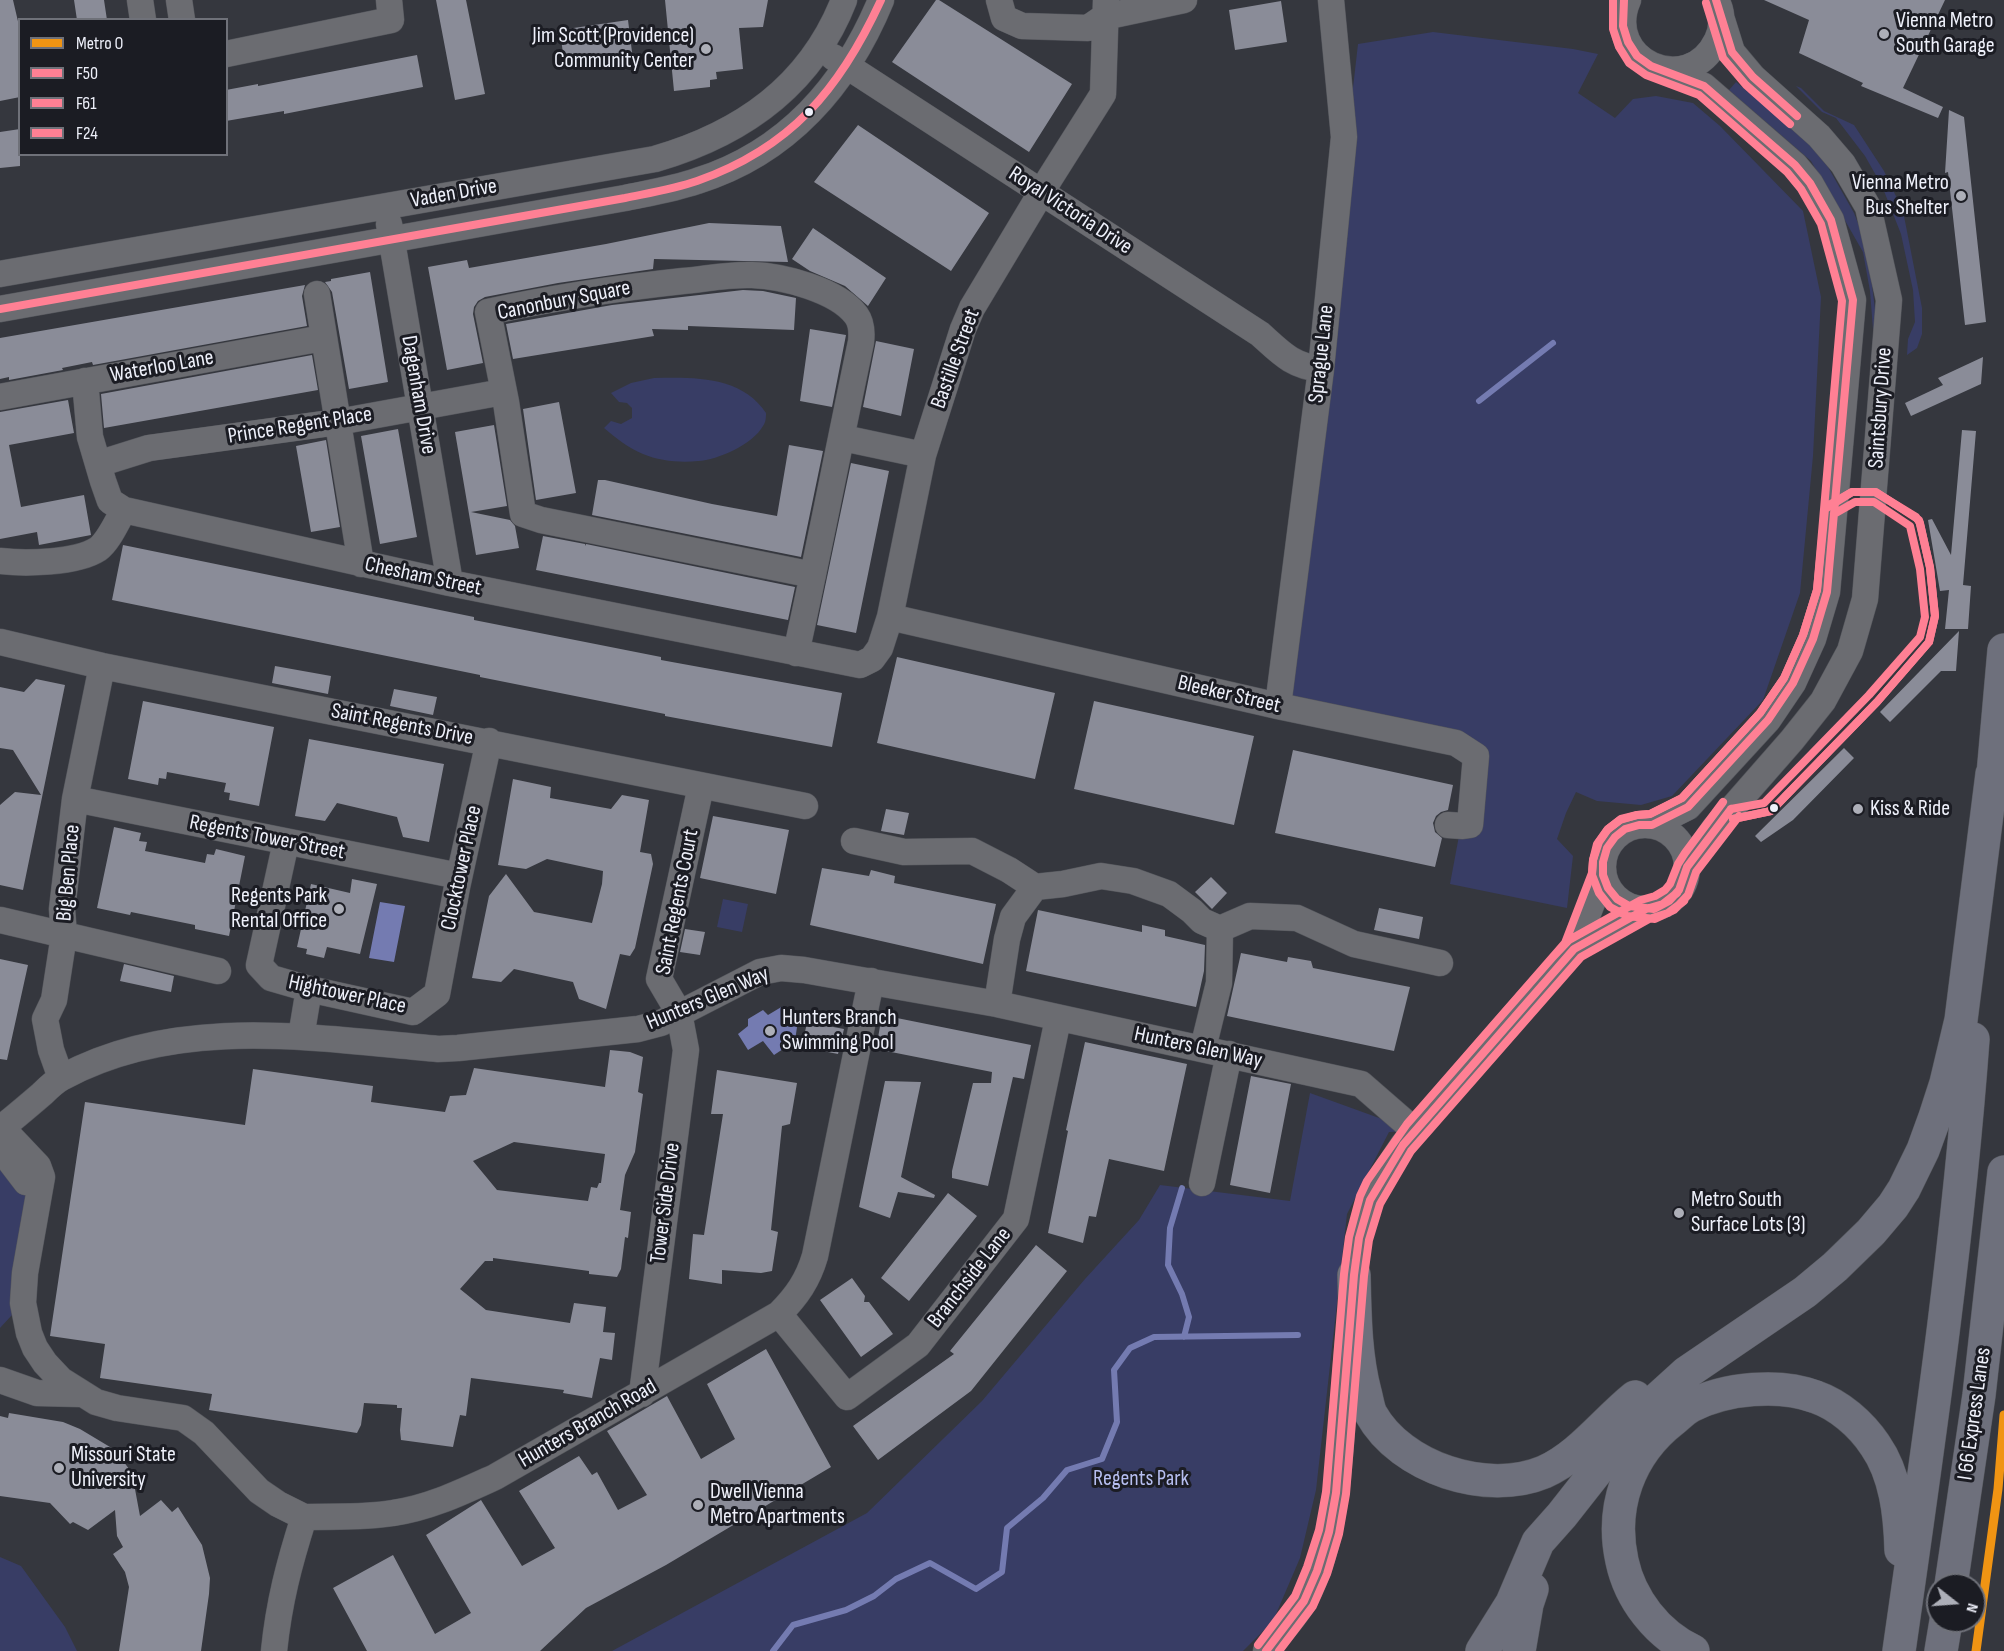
<!DOCTYPE html>
<html>
<head>
<meta charset="utf-8">
<style>
  body { margin:0 }
  #map { position:relative; width:2004px; height:1651px; overflow:hidden; background:#35373e; font-family:"Sofia Sans Condensed",sans-serif }
  canvas { display:block }
  .legend { position:absolute; left:18px; top:18px; width:210px; height:138px; box-sizing:border-box; background:#1b1c23; border:2px solid #6f7179; margin:0; padding:8px 10px; list-style:none; font-size:18px; color:#eef0fa }
  .legend li { display:flex; align-items:center; gap:12px; height:30px }
  .legend b { width:30px; border:2px solid #6f7179 }
  .north { position:absolute; left:1926px; top:1573px; width:60px; height:60px; box-sizing:border-box; background:#1b1c23; border:2px solid #6f7179; border-radius:50%; rotate:107deg; font-size:16px; font-weight:700; line-height:24px; text-align:center; color:#eef0fa }
  .north::after { content:''; display:block; margin:auto; width:21px; height:27px; background:#adafb8; clip-path:polygon(50% 0,100% 100%,50% 72%,0 100%) }
</style>
</head>
<body>
<div id="map">
<canvas width="2004" height="1651"></canvas>
<ul class="legend">
<li><b style="height:8px;background:#f09413"></b>Metro O</li>
<li><b style="height:8px;background:#ff8094"></b>F50</li>
<li><b style="height:8px;background:#ff8094"></b>F61</li>
<li><b style="height:8px;background:#ff8094"></b>F24</li>
</ul>
<div class="north">N</div>
</div>
<script>
const context = document.querySelector('canvas').getContext('2d');
context.lineJoin = 'round';
function fillPath(path, color) { context.fillStyle = color; context.fill(path, 'evenodd'); }
function trace(path, color, width, dash) { context.strokeStyle = color; context.lineWidth = width; context.lineCap = dash ? 'butt' : 'round'; context.setLineDash(dash || []); context.stroke(path); }
function drawText(font, color, halo, rows, align = 'center') {
  context.font = font + ' "Sofia Sans Condensed",sans-serif'; context.lineWidth = 6; context.setLineDash([]); context.textBaseline = 'middle'; context.strokeStyle = halo; context.fillStyle = color; for (const [text, x, y, turn = 0] of rows) {
    context.save(); context.translate(x, y); context.rotate((+turn || 0) * Math.PI / 180); context.textAlign = isNaN(turn) ? turn : align; if (halo) context.strokeText(text, 0, 0); context.fillText(text, 0, 0); context.restore();
  }
}
fillPath(new Path2D(`
  M1433 32 1573 49 1598 54 1578 93 1615 118 1633 99 1656 96 1693 103 1720 126 1803 211 1821 297 1813 456 1800 593 1763 700 1672 796 1641 805 1597 801 1576 792 1566 813 1557 839 1573 856 1567 908 1450 884 1475 750 1290 706 1321 369 1358 44Z
  M1736 82 1794 129 1813 148 1828 167 1854 213 1867 246 1877 325 1874 342 1870 291 1863 252 1811 161 1729 90Z
  M1796 86 1801 88 1824 111 1854 125 1884 171 1903 211 1922 308V334L1917 348 1907 355 1908 339 1915 322 1913 290 1901 234 1882 186 1865 156 1836 118 1822 112Z
  M654 378C694 377 742 376 766 413 766 417 766 422 763 426 753 444 718 460 698 461 681 463 659 461 643 454 628 448 616 438 604 428L611 421 621 424 632 418V408L627 403 619 402 611 393 631 383Z
  M723 899 748 904 742 932 717 927Z
  M1310 1093 1415 1131 1389 1132 1347 1214 1316 1490 1300 1558 1273 1621 1243 1651H612L867 1513 982 1401 1085 1279 1139 1220 1160 1185 1290 1201Z
  M0 1146 38 1166 23 1303 0 1328Z
  M0 1557 21 1566 65 1627 77 1651H0Z`), '#383d65');
fillPath(new Path2D(`
  M380 902 405 906 394 962 369 958Z
  M783 1006 797 1027 795 1041 774 1055 763 1041 748 1050 738 1034 748 1026V1019L763 1010 768 1015Z`), '#747bb1');
trace(new Path2D(`
  M1479 401 1553 343
  M1182 1188 1170 1228 1168 1265 1182 1294 1189 1317 1184 1337
  M773 1651 793 1625 846 1610 874 1596 896 1579 930 1563 976 1589 1002 1572 1007 1528 1043 1498 1067 1470 1102 1459 1117 1422 1114 1370 1130 1348 1154 1337 1298 1335`), '#747bb1', 6);
fillPath(new Path2D(`
  M0 0H13L20 30V97L0 101Z
  M74 0H104L107 20H77Z
  M436 0H466L485 94 455 100Z
  M665 0H768L763 27 739 28 743 69 716 72 717 79 710 80V87L674 91Z
  M936 0H939L1072 84 1029 152 892 62Z
  M1764 0H1945L1903 88 1943 107 1938 118 1861 86 1863 83 1799 53 1809 20Z
  M1281 1 1287 42 1235 50 1229 10Z
  M628 20 632 52 564 62 560 30Z
  M417 55 423 87 284 114V111L226 121V90L258 84V86Z
  M1949 110 1964 117 1986 322 1965 325 1948 172 1945 173Z
  M858 125 989 213 951 271 814 182Z
  M20 129V166L0 168V132Z
  M709 223 781 226 788 262 654 259 653 269 558 283 485 297 478 301 474 307 473 314 483 363 447 370 428 267 467 260 469 268 606 244Z
  M813 228 886 278 868 306 845 286 810 271 792 259Z
  M370 272 388 382 349 389 332 292 325 282 331 281V279Z
  M305 285 302 296 307 326 93 365 92 362 62 368 63 370 9 380V377L0 379V338Z
  M743 290 763 291 796 298 794 330 688 326V330L652 329 654 336 513 359 506 324 612 305Z
  M810 329 846 335 832 407 800 401Z
  M876 341 914 349 901 416 863 407Z
  M312 355 318 390 104 428 101 394Z
  M1983 357 1981 384 1911 416 1905 403 1943 385 1938 378Z
  M68 400 74 433 9 445 21 507 84 495 91 535 39 545 37 532 0 539V412Z
  M559 402 576 493 536 500 523 409Z
  M494 425 507 506 471 512 510 520 515 526 519 548 476 555 455 432Z
  M398 429 417 537 380 544 361 436Z
  M1962 430 1976 431 1963 585 1971 586 1968 629H1945L1949 590 1940 591 1928 520 1932 519 1951 555Z
  M326 440 340 527 311 532 296 446Z
  M789 445 823 451 801 557 592 515 598 480H605L712 504 777 516Z
  M851 463 889 471 856 633 817 625Z
  M543 536 585 544V546L586 544 795 587 788 620 536 570Z
  M123 545 474 617V620L661 657V660L842 693 832 747 665 716V714L480 677V675L112 600Z
  M1959 631 1956 671H1941L1890 722 1880 712Z
  M897 657 1055 693 1035 779 877 743Z
  M275 666 331 676 328 694 272 683Z
  M36 679 65 685 23 890 0 885V805L15 792 41 795 13 750 0 748V687L24 692Z
  M394 689 437 697 433 715 390 706Z
  M143 701 274 727 259 806 229 800 230 793 224 792 226 783 167 772 166 779 159 778 158 785 128 779Z
  M1094 701 1254 736 1234 825 1074 789Z
  M309 739 444 764 429 842 403 837 397 817 337 803 325 821 295 816Z
  M1844 748 1854 758 1793 820 1761 842 1755 836Z
  M1293 750 1453 785 1448 810 1441 812 1436 816 1433 823 1435 832 1442 838 1435 867 1275 833Z
  M513 779 551 787 550 798 611 809 622 795 649 800 640 852 651 854 653 864 635 948 630 956 620 954 606 1009 579 999 573 982 514 969 501 982 472 978 489 896 506 874 534 912 592 923 602 884 603 871 547 859 526 869 498 865Z
  M886 809 909 813 904 835 881 831Z
  M713 816 789 830 776 894 700 878Z
  M114 827 141 833 139 841 147 842 145 851 205 863 207 854 214 855 216 849 245 856 229 936 195 929V925L131 912 130 915 97 908Z
  M822 868 869 876 871 870 895 876 894 883 996 904 983 964 810 925Z
  M1211 877 1227 893 1212 909 1195 892Z
  M352 879 377 884 360 954 327 947 324 958 306 954 307 949 297 947 311 884 350 893Z
  M1379 908 1423 917 1419 939 1374 930Z
  M1038 910 1142 932V925L1165 930V936L1205 945 1204 971 1196 1007 1026 971Z
  M685 929 705 932 700 955 680 952Z
  M1241 953 1287 962 1288 957 1311 961 1313 968 1410 987 1394 1051 1227 1016Z
  M0 959 28 965 7 1060 0 1059Z
  M124 964 174 976 171 992 120 981Z
  M882 1015 1031 1045 1024 1079 1013 1077 988 1186 952 1178V1171L973 1083H991L992 1072 876 1049Z
  M807 1022 844 1029 838 1054 802 1047Z
  M1085 1042 1187 1064 1164 1171 1109 1159 1096 1217 1089 1216 1083 1243 1048 1233 1068 1131 1066 1130Z
  M610 1050 630 1052 643 1057 638 1092 643 1094 635 1152 625 1175 620 1210 631 1212 628 1238 625 1237 621 1269 617 1277 589 1274V1271L493 1258V1261H485L460 1289 486 1310 570 1323 574 1303 606 1307 603 1332 615 1333 612 1360 600 1358 592 1398 563 1393 564 1390 471 1378 466 1416 460 1415 453 1447 401 1440 400 1430 402 1408H397V1405L364 1403 361 1425 357 1433 209 1410 212 1394 100 1378 105 1344 50 1336 85 1102 245 1125 253 1069 373 1086 371 1102 445 1112 450 1096 466 1095 474 1068 605 1087ZM514 1142 605 1154 601 1183H599L597 1188 591 1187 588 1201 497 1190 473 1161Z
  M717 1070 797 1083 790 1124 782 1126 771 1230 778 1232 772 1271 761 1273 722 1270V1284L689 1279 693 1234 704 1235 723 1114H711Z
  M1251 1076 1291 1084 1270 1193 1230 1185Z
  M885 1081 921 1082 901 1177 935 1195 934 1198 898 1192 890 1218 859 1207Z
  M948 1193 977 1216 909 1301 881 1278Z
  M1036 1245 1067 1271 971 1391 878 1460 853 1426 954 1354 950 1351Z
  M852 1278 865 1296 864 1302H869L893 1334 861 1357 820 1300Z
  M766 1349 831 1467 666 1565 586 1608 540 1651H367L333 1588 393 1555 435 1634 471 1613 426 1535 481 1500 522 1566 555 1548 519 1491 579 1456 592 1475 597 1472 618 1510 647 1495 607 1431 667 1396 701 1459 735 1439 707 1384Z
  M9 1413 63 1422 80 1429 115 1450 132 1473 140 1516 161 1500 172 1512 178 1507 202 1545 210 1578 209 1594 201 1651H119L129 1587 125 1572 113 1554 123 1547 117 1536 115 1510 88 1530 73 1522 70 1524 50 1503 0 1496V1416L8 1418Z`), '#8a8c98');
const minor = new Path2D(`
  M140 0 143 20
  M179 0 182 20
  M999 0 1004 18 1022 26 1088 28 1104 17 1184 0
  M1628 0C1602 60 1688 100 1717 40 1723 28 1723 12 1716 0
  M226 54 391 20 389 0
  M833 57 1260 334C1281 353 1292 366 1321 369
  M389 224 450 583
  M0 274 655 159C741 134 810 87 844 0
  M317 294 361 564
  M0 309 625 198C649 193 674 189 697 181 787 153 846 85 881 0
  M85 381 90 437 103 481 110 501 124 510 450 583 860 665 872 659 880 648 890 617 923 455 963 329 972 308 1050 178 1103 94 1106 0
  M0 397 323 338
  M843 438 923 455
  M98 464 149 448 338 422 503 392
  M0 561C25 564 77 563 98 549 109 541 117 521 124 510
  M890 617 1278 706 1456 743 1476 756 1470 825 1463 826 1448 825
  M0 642 102 666 805 806
  M796 653C819 550 839 446 861 342 862 333 862 323 856 315 837 290 783 276 752 275 728 274 706 279 683 281 618 288 552 298 488 312L506 402 523 514 541 520 813 575
  M1278 706 1321 369 1344 137 1331 0
  M75 799 459 876
  M1652 825 1688 807 1768 720 1793 683 1813 639 1827 592 1853 300 1831 220 1810 183 1795 165 1704 86 1667 70
  M1603 867a42 42 0 1 1 84 0a42 42 0 1 1-84 0Z
  M854 841 904 852 972 851 1009 870 1035 887 1063 884 1101 876 1133 881 1169 894 1192 911 1202 921 1220 929 1219 983 1203 1048
  M286 842 259 965 271 978 309 989 413 1012 437 994 457 887 489 741
  M1687 867 1714 829 1792 740 1823 701 1850 651 1865 599 1889 300 1868 207 1843 164 1819 136 1753 77 1732 52 1722 20
  M0 920 218 971
  M1220 929 1250 916 1297 918 1354 944 1440 963
  M1574 949 1603 875
  M997 1004 1007 939 1013 917 1035 887
  M301 1037 309 989
  M61 1078 51 1050 45 1019 54 1000 64 935 62 909 75 799 102 666
  M2 1128 38 1166 42 1177 25 1273 23 1303 29 1333 35 1348 45 1363 61 1380 96 1402 117 1408 183 1418 204 1433 259 1491 278 1504 304 1517C333 1516 364 1518 393 1513 429 1508 462 1492 495 1477L779 1314C797 1296 808 1280 815 1256L871 981
  M0 1129C14 1118 28 1106 42 1094 48 1088 55 1081 63 1077 178 1015 313 1038 438 1049L458 1048 638 1029 661 1023 760 972 781 968 804 970 997 1004 1361 1084 1415 1131
  M0 1148 26 1182
  M1202 1183 1229 1054
  M1352 1292 1359 1238 1370 1200 1387 1169 1403 1145 1498 1034 1574 949 1646 909
  M779 1314 847 1397 918 1345 1016 1219 1058 1019
  M0 1380 37 1393 80 1394
  M642 1394 686 1050 679 1013 659 979 701 786
  M274 1651C279 1602 289 1564 304 1517
  M1266 1651C1278 1635 1295 1618 1305 1600 1344 1527 1340 1424 1348 1343`);
const highway = new Path2D(`
  M1991 797 2004 650
  M1354 1275C1355 1314 1355 1354 1365 1392 1367 1399 1368 1408 1371 1414 1401 1468 1487 1496 1544 1472 1580 1456 1604 1422 1635 1397
  M1951 1585 1979 1395 2004 1172
  M1482 1651 1512 1603 1538 1542 1562 1515 1643 1412 1686 1373 1805 1292 1835 1267 1871 1232 1893 1206 1904 1189 1923 1150 1935 1117 1946 1083 1961 1020 1992 774
  M1519 1651 1527 1604 1532 1589
  M1693 1651C1657 1634 1630 1599 1622 1561 1610 1507 1629 1454 1673 1420 1679 1415 1685 1409 1691 1406 1725 1388 1780 1383 1816 1397 1839 1405 1861 1424 1875 1445 1896 1475 1900 1515 1901 1550
  M1899 1651C1928 1448 1958 1244 1973 1039
  M1941 1651 1946 1621`);
trace(minor, '#54565c', 27);
trace(highway, '#54565c', 34);
trace(minor, '#6b6c71', 26);
trace(highway, '#6e707c', 33);
trace(new Path2D(`
  M1624 0 1623 26 1628 42 1637 56 1651 66 1704 86 1795 165 1810 183 1831 220 1853 300 1827 592 1813 639 1793 683 1768 720 1688 807 1652 825H1639L1625 829 1615 837 1607 848 1603 862V875L1608 888 1617 899 1629 906 1654 909 1669 901 1679 890 1687 867 1731 809
  M1716 0 1732 52 1753 77 1797 116
  M0 309 625 198C649 193 674 189 697 181 791 148 840 89 881 0
  M1731 809 1764 803 1869 695 1920 637 1925 617 1920 569 1910 526 1874 502H1855L1834 514
  M1266 1651 1304 1601 1317 1571 1329 1532 1336 1493 1354 1275 1359 1238 1370 1200 1403 1145 1574 949 1646 909 1663 904 1677 893`), '#ff8094', 8);
trace(new Path2D(`
  M1613 0V29L1619 47 1629 63 1646 75 1699 95 1787 172 1801 189 1821 224 1842 301 1817 590 1803 635 1784 678 1760 713 1682 798 1650 814 1637 815 1620 820 1608 829 1599 842 1593 860 1592 875 1599 893 1610 907 1627 916 1655 919 1674 910 1688 895 1696 872 1739 816
  M1706 3 1723 58 1746 85 1790 124
  M1733 819 1771 811 1877 702 1929 642 1935 616 1930 567 1919 520 1876 492H1852L1829 505
  M1279 1651 1313 1606 1327 1574 1339 1534 1346 1494 1364 1276 1369 1240 1380 1204 1411 1151 1581 957 1649 919 1668 913 1684 901`), '#ff8094', 8);
trace(new Path2D(`
  M1551 959 1569 940 1641 900 1655 896 1665 890 1670 884 1678 864 1685 853 1723 802
  M1258 1645 1295 1596 1307 1567 1319 1530 1326 1492 1344 1274 1349 1237 1360 1196 1367 1181 1407 1124 1565 943 1592 873 1593 860 1597 844 1607 830 1621 819 1637 815 1650 814 1682 798 1760 713 1784 678 1803 635 1817 590 1825 509 1852 492H1875L1916 517 1920 523 1930 568 1935 616 1929 642 1877 702 1771 811 1733 819`), '#ff8094', 8);
trace(new Path2D(`
  M1976 1651 1998 1489 2004 1415`), '#f09413', 9);
for (const [x, y, r, color] of [
  [1884,34,6,"#adafb8"],
  [706,49,6,"#adafb8"],
  [809,112,5,"#eef0fa"],
  [1961,196,6,"#adafb8"],
  [1774,808,5,"#eef0fa"],
  [1858,809,6,"#adafb8"],
  [339,909,6,"#adafb8"],
  [770,1031,6,"#adafb8"],
  [1679,1213,6,"#adafb8"],
  [59,1468,6,"#adafb8"],
  [698,1505,6,"#adafb8"]
]) { const dot = new Path2D(); dot.arc(x, y, r, 0, 2 * Math.PI); context.fillStyle = color; context.fill(dot); trace(dot, '#1b1c23', 2); }
drawText('22px', '#eef0fa', '#1b1c23', [
  ["Vienna Metro",1896,21],
  ["South Garage",1896,46],
  ["Jim Scott (Providence)",694,36,"right"],
  ["Community Center",694,61,"right"],
  ["Vienna Metro",1949,183,"right"],
  ["Bus Shelter",1949,208,"right"],
  ["Kiss & Ride",1870,809],
  ["Regents Park",327,896,"right"],
  ["Rental Office",327,921,"right"],
  ["Hunters Branch",782,1018],
  ["Swimming Pool",782,1043],
  ["Metro South",1691,1200],
  ["Surface Lots (3)",1691,1225],
  ["Missouri State",71,1455],
  ["University",71,1480],
  ["Dwell Vienna",710,1492],
  ["Metro Apartments",710,1517]
], 'left');
drawText('22px', '#eef0fa', '#1b1c23', [
  ["Vaden Drive",454,194,-10],
  ["Royal Victoria Drive",1070,211,33],
  ["Canonbury Square",564,301,-11],
  ["Sprague Lane",1322,354,-84],
  ["Bastille Street",956,359,-70],
  ["Waterloo Lane",162,367,-10],
  ["Dagenham Drive",418,395,80],
  ["Saintsbury Drive",1881,408,-86],
  ["Prince Regent Place",300,426,-9],
  ["Chesham Street",423,577,12],
  ["Bleeker Street",1229,695,13],
  ["Saint Regents Drive",402,725,11],
  ["Regents Tower Street",267,838,11],
  ["Clocktower Place",462,868,-78],
  ["Big Ben Place",69,873,-85],
  ["Saint Regents Court",678,902,-79],
  ["Hightower Place",347,995,12],
  ["Hunters Glen Way",708,999,-23],
  ["Hunters Glen Way",1198,1048,12],
  ["Tower Side Drive",666,1203,-83],
  ["Branchside Lane",970,1278,-52],
  ["I 66 Express Lanes",1975,1414,-82],
  ["Hunters Branch Road",588,1424,-30]
]);
drawText('22px', '#b7bff1', '#1b1c23', [
  ["Regents Park",1141,1479]
]);
</script>
</body>
</html>
